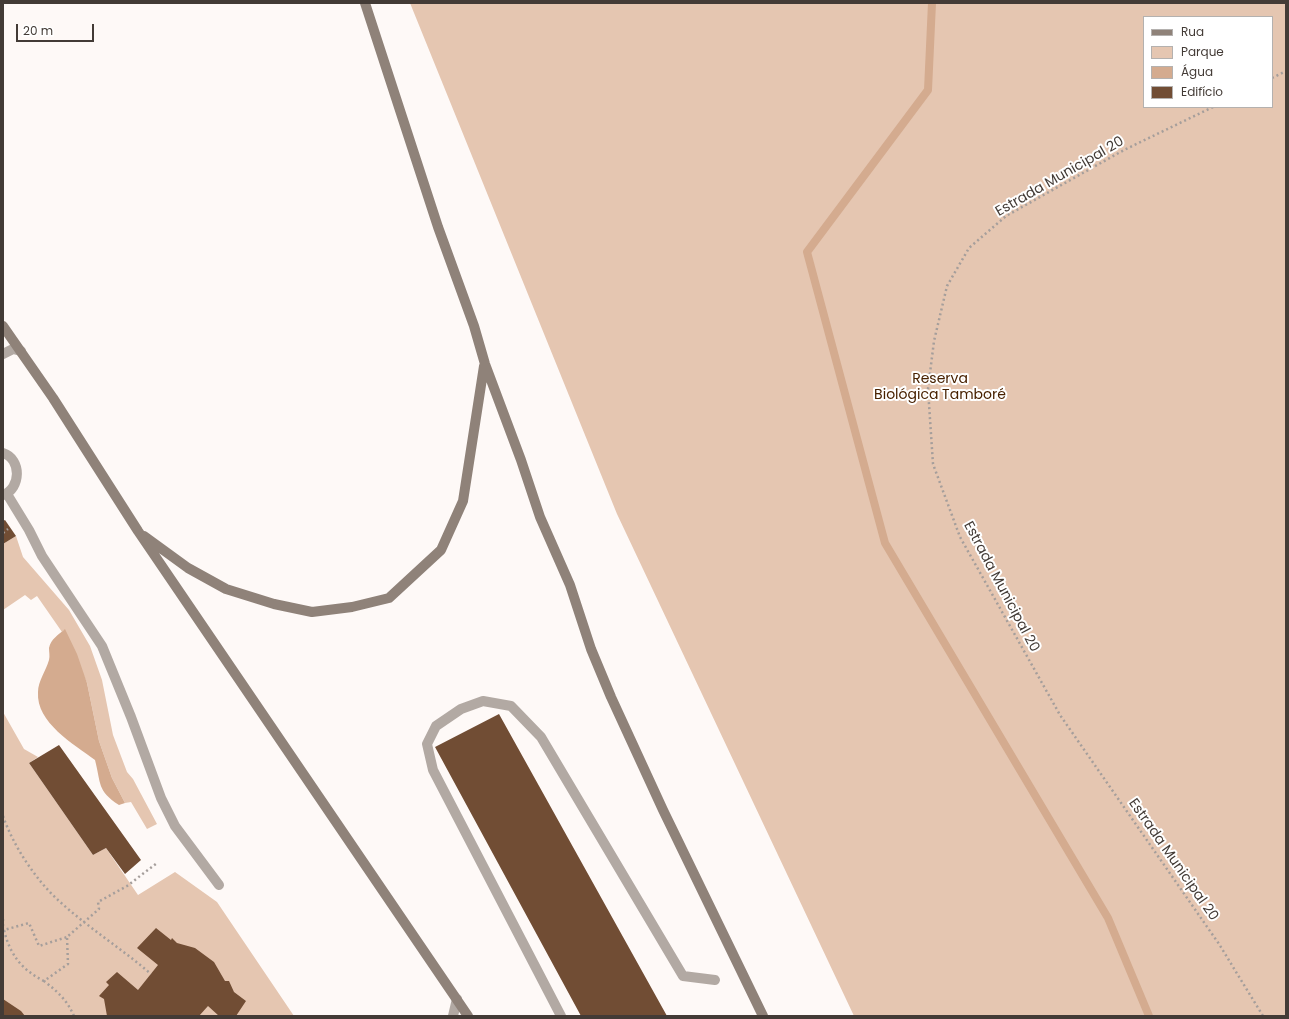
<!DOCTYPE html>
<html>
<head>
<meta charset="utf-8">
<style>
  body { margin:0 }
  #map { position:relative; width:1289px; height:1019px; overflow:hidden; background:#fef9f7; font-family:Poppins,sans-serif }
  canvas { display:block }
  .frame { position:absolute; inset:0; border:4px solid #433b36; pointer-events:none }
  .legend { position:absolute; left:1143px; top:16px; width:130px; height:92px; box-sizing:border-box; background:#fff; border:1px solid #b4b1af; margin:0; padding:5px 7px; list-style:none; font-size:12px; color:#433b36 }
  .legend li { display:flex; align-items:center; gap:8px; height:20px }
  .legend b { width:20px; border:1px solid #b4b1af }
  .scale { position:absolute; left:16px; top:24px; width:78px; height:18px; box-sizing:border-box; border:2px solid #433b36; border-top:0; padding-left:5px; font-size:12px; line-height:14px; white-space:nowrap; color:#433b36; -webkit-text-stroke:3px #fff; paint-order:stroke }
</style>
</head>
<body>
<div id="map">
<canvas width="1289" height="1019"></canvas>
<div class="frame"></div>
<ul class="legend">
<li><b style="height:5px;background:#8f8279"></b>Rua</li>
<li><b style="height:11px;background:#e5c6b1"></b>Parque</li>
<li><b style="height:11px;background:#d4ab8f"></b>Água</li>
<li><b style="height:11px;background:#714d34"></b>Edifício</li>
</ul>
<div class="scale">20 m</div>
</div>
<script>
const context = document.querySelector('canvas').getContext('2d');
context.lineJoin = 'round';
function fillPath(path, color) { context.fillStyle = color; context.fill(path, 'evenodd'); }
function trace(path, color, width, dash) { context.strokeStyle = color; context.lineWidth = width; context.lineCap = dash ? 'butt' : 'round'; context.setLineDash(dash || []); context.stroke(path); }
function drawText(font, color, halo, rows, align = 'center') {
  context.font = font + ' Poppins,sans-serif'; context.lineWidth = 4; context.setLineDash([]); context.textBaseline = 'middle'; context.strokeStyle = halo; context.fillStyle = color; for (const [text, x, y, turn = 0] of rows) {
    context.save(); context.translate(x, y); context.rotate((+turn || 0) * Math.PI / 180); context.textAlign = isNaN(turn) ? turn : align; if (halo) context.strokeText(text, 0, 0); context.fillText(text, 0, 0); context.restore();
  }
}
fillPath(new Path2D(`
  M410 3H1286V1016H854L617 514ZM1144 17H1272V107H1144Z
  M16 536 23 557 69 610 90 646 102 680 113 735 127 772 133 779 157 824 147 829 131 802 125 803 112 778 99 741 87 683 64 630 62 632 37 596 31 600 25 595 3 610V544Z
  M3 712 24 749 38 757 29 763 93 855 106 848 138 895 175 872 217 902 294 1016H3Z`), '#e5c6b1');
fillPath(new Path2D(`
  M65 629 77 654 87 683 99 741 112 778 125 803 119 805C97 791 101 783 95 760 74 744 36 723 38 692 38 681 46 671 49 660 50 656 49 652 49 648 51 639 58 635 65 629Z`), '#d4ab8f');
trace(new Path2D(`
  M932 3 928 90 807 252 885 543 1108 918 1149 1016`), '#d4ab8f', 8);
fillPath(new Path2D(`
  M5 520 16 536 3 544V521Z
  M499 714 667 1016H581L435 747Z
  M59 745 141 860 125 874 106 848 93 855 29 763Z
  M156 928 171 940 172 938 177 943 195 948 214 962 225 981H229L234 992 246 1001 236 1016H219L208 1006 199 1016H107L104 999 99 996 109 985 106 982 117 972 138 990 158 965 137 948Z
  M3 999 21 1011 25 1016H3Z`), '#714d34');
trace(new Path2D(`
  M1272 78 1286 71
  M1213 107 1124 150 1006 216 969 248 947 286 934 341 928 389 933 464 960 537 1060 715 1219 944 1263 1016
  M3 533 8 529
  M3 816C13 845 35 879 58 900 87 927 121 948 151 974
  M3 919V931
  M44 981C22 970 10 955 4 930L29 923 39 946 67 937
  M74 1016C67 1000 57 991 44 981L68 964 67 937 99 909 98 902 127 886 157 863`), '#a59e9b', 2.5, [2, 3]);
trace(new Path2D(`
  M3 354 13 349 21 351
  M3 453C22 459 21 489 3 495
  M7 494 29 530 42 556 102 646 131 717 161 798 175 826 219 885
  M453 1016 457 999
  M561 1016 433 770 427 744 436 726 461 709 483 701 511 706 541 737 683 976 715 980`), '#b2a9a3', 10);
trace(new Path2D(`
  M365 3 438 227 474 326 485 364 521 460 540 517 570 585 591 649 611 697 663 810 763 1016
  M3 326 53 398 138 531 468 1016
  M144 536 188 568 226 589 274 604 312 612 352 607 389 598 441 550 463 501 484 366`), '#8f8279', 10);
drawText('14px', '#433b36', '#fff', [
  ["Estrada Municipal 20",1060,177,-30],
  ["Estrada Municipal 20",1001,587,62],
  ["Estrada Municipal 20",1173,860,55]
]);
drawText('14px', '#482100', '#fff', [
  ["Reserva",940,379],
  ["Biológica Tamboré",940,395]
]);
</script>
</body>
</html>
